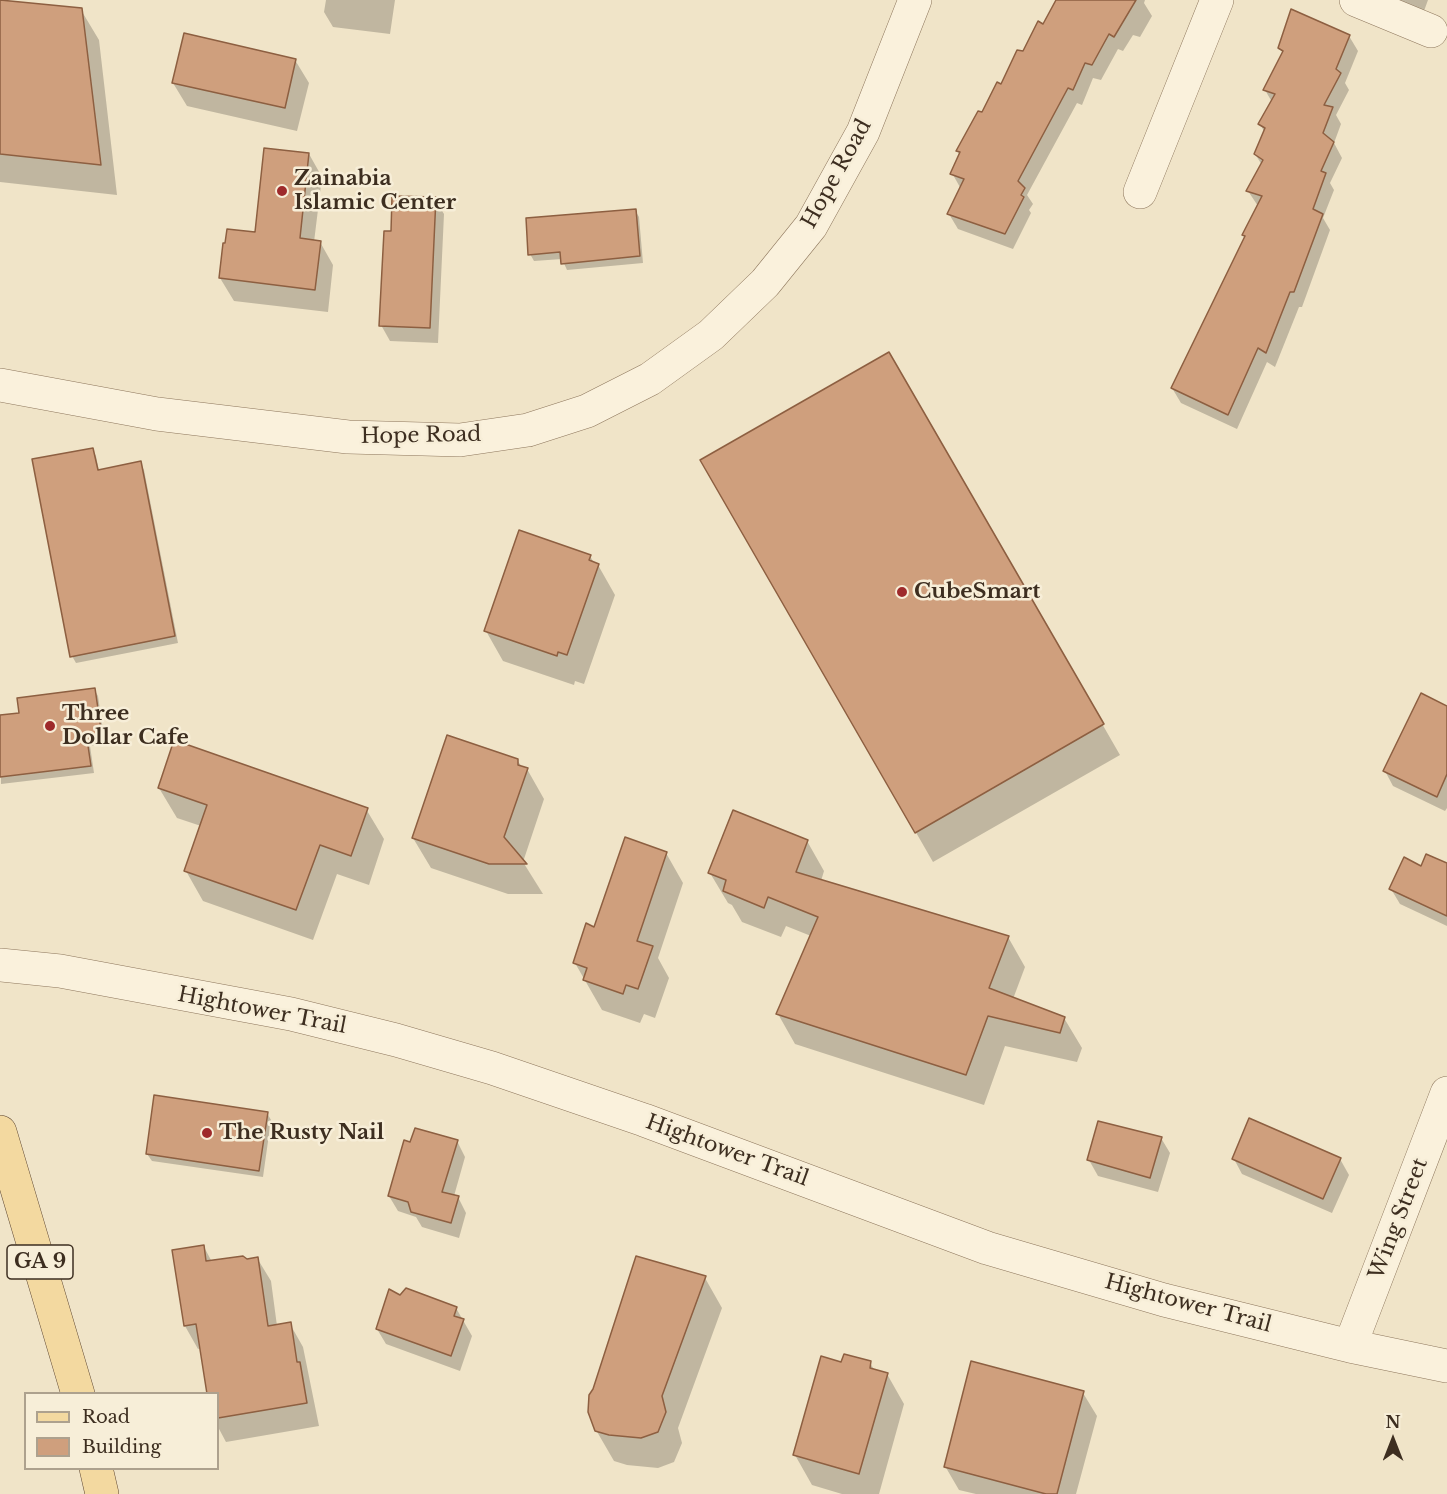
<!DOCTYPE html>
<html>
<head>
<meta charset="utf-8">
<style>
  body { margin:0 }
  #map { position:relative; width:1447px; height:1494px; overflow:hidden; background:#f0e4c8; font-family:"Libre Baskerville",serif }
  canvas { display:block }
  .legend { position:absolute; left:24px; top:1392px; width:195px; height:78px; box-sizing:border-box; background:#f7eed8; border:2px solid #ada18e; margin:0; padding:8px 10px; list-style:none; font-size:18px; color:#3d2e20 }
  .legend li { display:flex; align-items:center; gap:12px; height:30px }
  .legend b { width:30px; border:2px solid #ada18e }
  .north { position:absolute; left:1363px; top:1410px; width:60px; height:60px; -webkit-text-stroke:4px #f7eed8; paint-order:stroke; rotate:0deg; font-size:16px; font-weight:700; line-height:24px; text-align:center; color:#3d2e20 }
  .north::after { content:''; display:block; margin:auto; width:21px; height:27px; background:#3d2e20; clip-path:polygon(50% 0,100% 100%,50% 72%,0 100%) }
</style>
</head>
<body>
<div id="map">
<canvas width="1447" height="1494"></canvas>
<ul class="legend">
<li><b style="height:8px;background:#f3d9a0"></b>Road</li>
<li><b style="height:16px;background:#cf9f7d"></b>Building</li>
</ul>
<div class="north">N</div>
</div>
<script>
const context = document.querySelector('canvas').getContext('2d');
context.lineJoin = 'round';
function fillPath(path, color) { context.fillStyle = color; context.fill(path, 'evenodd'); }
function trace(path, color, width, dash) { context.strokeStyle = color; context.lineWidth = width; context.lineCap = dash ? 'butt' : 'round'; context.setLineDash(dash || []); context.stroke(path); }
function drawText(font, color, halo, rows, align = 'center') {
  context.font = font + ' "Libre Baskerville",serif'; context.lineWidth = 5; context.setLineDash([]); context.textBaseline = 'middle'; context.strokeStyle = halo; context.fillStyle = color; for (const [text, x, y, turn = 0] of rows) {
    context.save(); context.translate(x, y); context.rotate((+turn || 0) * Math.PI / 180); context.textAlign = isNaN(turn) ? turn : align; if (halo) context.strokeText(text, 0, 0); context.fillText(text, 0, 0); context.restore();
  }
}
fillPath(new Path2D(`
  M326 0H395L390 34 333 27 324 12Z
  M1058 0H1145L1144 3 1152 16 1140 37 1133 35 1123 51 1118 49 1101 80 1093 78 1082 105 1077 103 1027 195 1033 204 1029 210 1031 213 1013 249 958 229 949 214 961 189 952 173 960 155 957 151 1044 25Z
  M1398 0H1428L1424 11Z
  M0 1 81 10 99 40 117 195 0 182Z
  M1349 36 1358 51 1345 83 1349 90 1336 115 1341 124 1334 143 1342 158 1330 183 1334 190 1323 218 1330 230 1302 307H1299L1275 367 1267 362 1237 429 1181 403 1172 388 1246 238 1244 235 1258 206 1248 191 1262 165 1255 154 1265 133 1260 124 1272 102 1265 90 1284 54 1280 48Z
  M295 60 309 83 297 131 187 106 173 83Z
  M309 154 322 177 314 242H320L333 265 328 312 234 301 220 278 256 234Z
  M435 199 444 214 438 343 390 341 381 325 392 233Z
  M635 210 639 217 643 263 567 270 562 259 534 261 530 254Z
  M889 354 1120 755 933 862 702 461Z
  M92 449 96 456 99 471 140 463 144 470 178 643 76 663 72 656Z
  M590 556 594 563 598 565 615 595 584 684 575 681 574 685 503 661 486 631Z
  M94 689 98 696 105 744 90 746 94 773 1 784 0 716 21 714Z
  M1447 707V808L1445 811 1393 786 1385 771Z
  M517 760 522 767 527 769 544 799 523 862 543 894H508L431 868 413 838Z
  M159 788 366 809 384 839 369 885 337 874 313 940 203 901 186 871 201 826 177 818Z
  M807 841 824 871 821 881 1008 937 1025 967 1013 999 1064 1018 1082 1048 1077 1062 1005 1046 984 1105 795 1044 778 1014 811 936 786 926 781 937 742 922 732 905 728 903 710 873Z
  M666 853 683 883 658 958 669 978 655 1018 644 1014 640 1023 602 1010 575 963Z
  M1447 865V926L1400 904 1391 889 1422 868Z
  M267 1113 271 1120 263 1177 152 1161 147 1154Z
  M1161 1138 1170 1153 1158 1192 1098 1176 1089 1160Z
  M457 1141 465 1157 454 1196 458 1197 466 1213 459 1238 422 1227 416 1217 398 1211 389 1196 411 1144Z
  M1234 1159H1340L1349 1175 1332 1213 1242 1174Z
  M204 1247 212 1262 257 1258 271 1281 277 1326 290 1324 303 1347 319 1426 226 1442 218 1427V1394L201 1348 198 1349 185 1326Z
  M705 1278 722 1308 678 1428 682 1443 674 1462 658 1468 627 1465 614 1461 596 1430 595 1390Z
  M400 1296 456 1308 472 1336 460 1371 386 1344 377 1329Z
  M870 1363 875 1371 887 1374 904 1404 879 1494H842L812 1485 795 1455 842 1364Z
  M1083 1393 1097 1416 1076 1494H976L959 1490 945 1466Z`), '#0003');
const building = new Path2D(`
  M0 0 82 8 101 165 0 154Z
  M1056 0H1136L1114 37 1109 34 1092 65 1085 63 1073 90 1068 88 1018 181 1025 188 1021 195 1024 197 1005 234 947 214 964 179 950 174 960 152 956 151 978 111 982 112 997 82 1001 84 1017 50 1023 51 1038 21 1043 24Z
  M1291 9 1350 35 1336 69 1341 73 1324 105 1333 107 1323 133 1334 142 1321 171 1326 173 1313 209 1323 214 1294 292H1290L1266 353 1258 348 1228 415 1171 388 1245 236 1242 235 1262 196 1246 191 1263 160 1254 154 1265 128 1258 124 1275 94 1263 90 1283 51 1278 48Z
  M184 33 296 59 285 108 172 83Z
  M264 148 309 153 300 238 321 241 315 290 219 278 223 243H225L227 229 255 232Z
  M392 196 436 197 430 328 379 326 384 231H391Z
  M636 209 640 256 561 264 560 252 528 255 526 218Z
  M889 352 1104 724 915 833 700 460Z
  M93 448 98 470 141 461 175 636 70 657 32 459Z
  M519 530 591 555 589 560 599 564 567 655 558 652 557 656 484 631Z
  M95 688 102 737 87 739 91 766 0 777V715L19 713 17 698Z
  M1421 693 1447 706V774L1437 797 1383 771Z
  M447 735 518 759V765L528 768 504 837 527 864H489L412 838Z
  M174 740 368 808 351 856 320 845 296 910 184 871 207 805 158 788Z
  M733 810 808 840 796 872 1009 936 989 988 1065 1017 1060 1033 988 1016 966 1075 776 1014 818 917 768 897 764 908 723 891 726 880 708 873Z
  M625 837 667 852 637 941 653 946 638 989 626 985 623 994 583 980 587 968 573 963 586 923 594 927Z
  M1426 854 1447 863V916L1389 889 1404 857 1421 866Z
  M154 1095 268 1112 259 1171 146 1154Z
  M1249 1118 1341 1158 1323 1199 1232 1159Z
  M1098 1121 1162 1137 1150 1178 1087 1160Z
  M415 1128 458 1140 442 1192 459 1196 451 1223 411 1212 408 1202 388 1196 404 1140 410 1142Z
  M204 1245 206 1261 243 1256 247 1259 258 1257 268 1326 291 1322 297 1362H300L307 1403 218 1418V1394H207L196 1324 184 1326 172 1250Z
  M636 1256 706 1276 662 1396 666 1412 658 1432 641 1438 609 1435 595 1431 588 1412 589 1395 593 1389Z
  M406 1288 457 1307 454 1316 464 1319 451 1356 376 1329 389 1289 400 1295Z
  M844 1354 871 1361 870 1368 888 1373 859 1474 793 1455 821 1356 841 1362Z
  M971 1361 1084 1391 1057 1494H1046L944 1467Z`);
fillPath(building, '#cf9f7d');
trace(building, '#8d5f41', 1.5);
const minor = new Path2D(`
  M1356 0 1431 31
  M1140 192 1217 0
  M0 385 157 414 348 437 460 440 528 430 587 411 650 379 711 335 765 283 811 226 863 132 915 0
  M0 965 60 971 291 1014 396 1040 492 1068 644 1120 987 1248 1164 1300 1350 1346 1447 1366
  M1350 1346 1447 1093`);
const major = new Path2D(`
  M0 1132 78 1394
  M96 1468 102 1494`);
trace(minor, '#8d765c', 34);
trace(major, '#5b4430', 34);
trace(minor, '#faf1dc', 33);
trace(major, '#f3d9a0', 33);
for (const [x, y, r, color] of [
  [282,191,6,"#9e2a2b"],
  [902,592,6,"#9e2a2b"],
  [50,726,6,"#9e2a2b"],
  [207,1133,6,"#9e2a2b"]
]) { const dot = new Path2D(); dot.arc(x, y, r, 0, 2 * Math.PI); context.fillStyle = color; context.fill(dot); trace(dot, '#f7eed8', 2); }
for (const [x, y, w] of [
  [40,1262,66]
]) { const box = new Path2D(); box.roundRect(x - w / 2, y - 17, w, 34, 4.5); context.fillStyle = '#f7eed8'; context.fill(box); trace(box, '#3d2e20', 1.5); }
drawText('bold 20px', '#3d2e20', null, [
  ["GA 9",40,1262]
]);
drawText('21px', '#3d2e20', '#f7eed8', [
  ["Hope Road",837,174,-61],
  ["Hope Road",421,436,-1],
  ["Hightower Trail",262,1011,11],
  ["Hightower Trail",727,1151,20],
  ["Wing Street",1399,1219,-69],
  ["Hightower Trail",1188,1304,15]
]);
drawText('bold 21px', '#3d2e20', '#f7eed8', [
  ["Zainabia",294,179],
  ["Islamic Center",294,203],
  ["CubeSmart",914,592],
  ["Three",62,714],
  ["Dollar Cafe",62,738],
  ["The Rusty Nail",219,1133]
], 'left');
</script>
</body>
</html>
